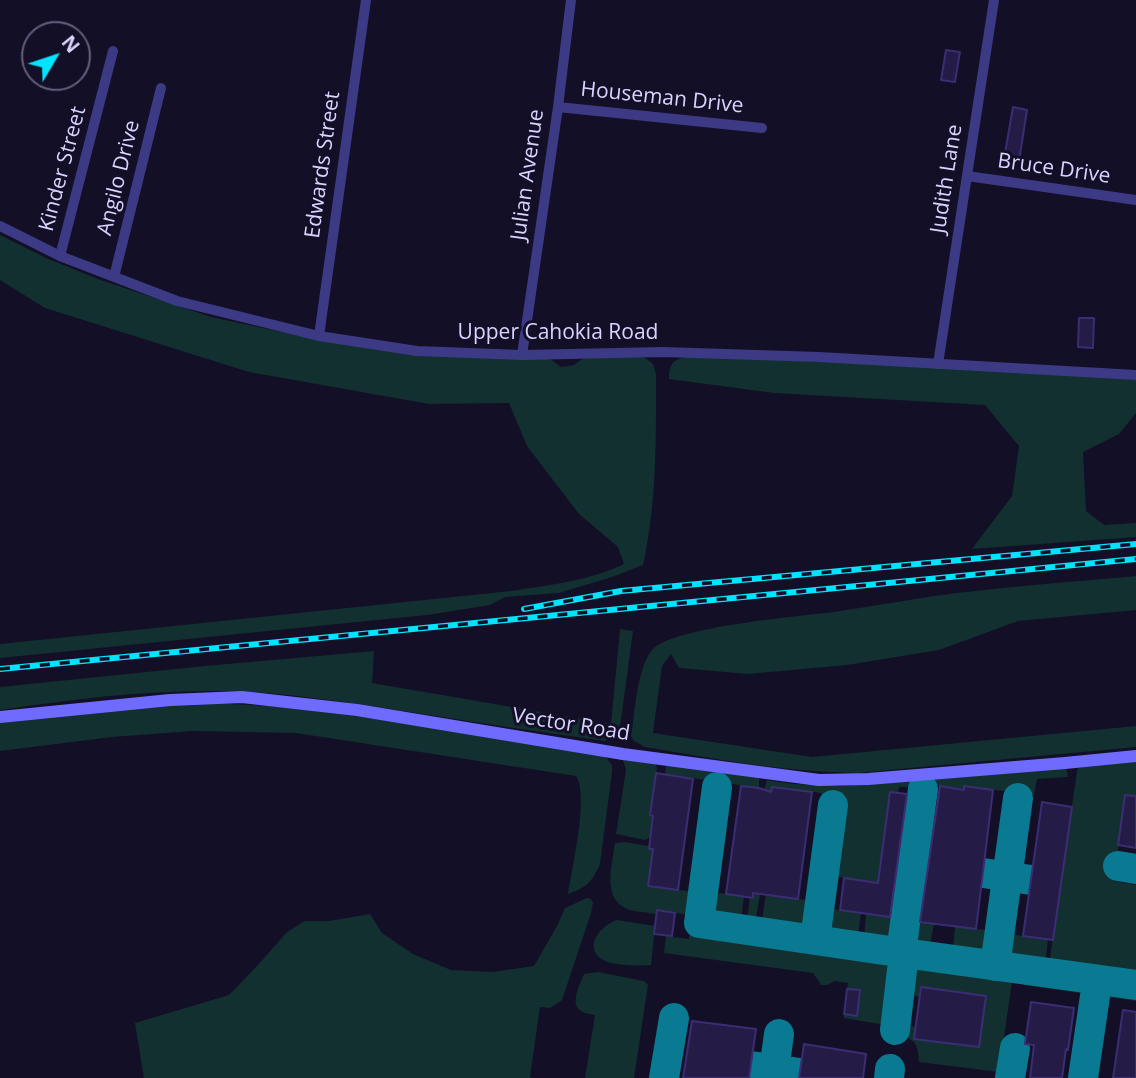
<!DOCTYPE html>
<html>
<head>
<meta charset="utf-8">
<style>
  body { margin:0 }
  #map { position:relative; width:1136px; height:1078px; overflow:hidden; background:#130f26; font-family:"Open Sans",sans-serif }
  canvas { display:block }
  .north { position:absolute; left:21px; top:21px; width:70px; height:70px; box-sizing:border-box; background:#130f26; border:2px solid #625e7d; border-radius:50%; rotate:51deg; font-size:19px; font-weight:700; line-height:28px; text-align:center; color:#d9d4ff }
  .north::after { content:''; display:block; margin:auto; width:24px; height:32px; background:#00e5ff; clip-path:polygon(50% 0,100% 100%,50% 72%,0 100%) }
</style>
</head>
<body>
<div id="map">
<canvas width="1136" height="1078"></canvas>
<div class="north">N</div>
</div>
<script>
const context = document.querySelector('canvas').getContext('2d');
context.lineJoin = 'round';
function fillPath(path, color) { context.fillStyle = color; context.fill(path, 'evenodd'); }
function trace(path, color, width, dash) { context.strokeStyle = color; context.lineWidth = width; context.lineCap = dash ? 'butt' : 'round'; context.setLineDash(dash || []); context.stroke(path); }
function drawText(font, color, halo, rows, align = 'center') {
  context.font = font + ' "Open Sans",sans-serif'; context.lineWidth = 6; context.setLineDash([]); context.textBaseline = 'middle'; context.strokeStyle = halo; context.fillStyle = color; for (const [text, x, y, turn = 0] of rows) {
    context.save(); context.translate(x, y); context.rotate((+turn || 0) * Math.PI / 180); context.textAlign = isNaN(turn) ? turn : align; if (halo) context.strokeText(text, 0, 0); context.fillText(text, 0, 0); context.restore();
  }
}
fillPath(new Path2D(`
  M0 235 46 258 98 279 211 317 334 343 476 358 550 359 561 367 574 365 585 357H644L653 364 656 374C656 438 657 502 643 565L612 577 559 593 505 597 490 605 427 615 0 658V644L511 591C549 585 589 581 624 564L618 547 579 514 527 446 509 403 429 404 249 372 45 308 0 280Z
  M692 357 833 362 1136 376V413L1119 434 1083 452 1086 511 1104 525 1136 523V537L972 549 1012 496 1019 446 985 405 774 393 669 379C669 361 675 358 692 357Z
  M1136 576V610L1018 621 939 650 847 665 748 674 679 668 671 654 662 666 653 733 812 757 1136 726V747L857 773C786 772 715 759 645 747L634 741 631 736C635 713 637 666 653 649 674 627 800 616 834 612 868 607 901 601 934 596 1001 587 1069 582 1136 576Z
  M620 629 633 631 620 727 616 735 605 741C542 732 479 723 416 713 352 703 287 692 222 691 148 690 73 699 0 710V687L205 666 374 651 372 683 611 724Z
  M185 703C222 704 260 704 297 709 400 720 503 740 605 756L612 765V772L600 864C592 882 587 887 568 894 572 869 589 795 576 776L296 733 193 731 112 737 0 751V720Z
  M623 760C634 762 644 760 655 762L657 768 650 815 654 816 650 837 645 840 616 834 626 770Z
  M1136 760V796L1125 795 1114 881 1136 885V975L1051 964 1050 958 1077 771 1080 766Z
  M668 764 759 778V788L665 774 666 766Z
  M1065 767 1067 771 1068 777 1037 779 1034 795 965 786 964 789 940 786 899 787 898 793 890 792 879 872 875 915 900 919 898 935 894 942 864 937 866 914H871L875 882 831 876 841 802 826 799 821 793 772 787 758 893 760 894 756 918 753 922 747 921 750 897H753L767 791 764 790 767 780 794 784 841 786Z
  M625 842 649 846V849H653L648 886 695 892 692 915 658 911 657 914C649 913 641 912 634 911 600 903 612 868 615 843Z
  M711 892 744 896 741 920C732 919 712 921 709 910 708 905 710 897 711 892Z
  M766 894 812 901 808 930 765 924 762 920Z
  M587 898 591 899 593 903 591 913 562 1000 550 1008 540 1007 530 1077 534 1078H144L135 1023 229 995 258 965 287 932 305 921H329L370 914 382 933 413 954 451 970 492 972 534 966 557 926 565 908Z
  M826 908 861 913 858 936 823 932Z
  M617 920 655 926 651 965C638 966 610 966 600 958 584 944 602 925 617 920Z
  M910 920 934 923 930 946 910 944 908 937Z
  M955 926 992 931 989 950 985 954 953 950Z
  M690 930 877 957C901 970 889 997 886 1020L884 1023 880 1024 844 1018V1014L857 1015 860 991 847 989 848 983 835 981 827 985H821L813 973 664 953 666 936 689 939Z
  M1007 934 1048 939 1046 957 1043 962 1007 957 1005 952Z
  M932 965 1010 976 1012 981 999 1072 919 1062C918 1047 917 1040 902 1036L903 1025 916 1027 915 1039 979 1047 985 996 921 987 919 997 908 994 911 978 915 969Z
  M598 972 644 981 648 985 634 1078H585L595 1015C591 1014 586 1014 583 1012 568 1006 580 984 584 974Z
  M1028 978 1136 993V1001L1024 985V982Z`), '#12302f');
trace(new Path2D(`
  M717 787 699 923 904 953 1136 985
  M1118 866 1136 869
  M983 873 1031 880
  M815 940 833 805
  M901 953 923 789
  M995 966 1018 798
  M895 1030 904 953
  M751 1066 800 1073
  M664 1078 674 1018
  M773 1078 779 1034
  M889 1078 890 1069
  M1010 1078 1015 1048
  M1083 1078 1095 996`), '#0a7a92', 30);
const building = new Path2D(`
  M946 50 960 52 955 82 941 80Z
  M1013 107 1027 110 1019 161 1004 159Z
  M1079 318H1094L1093 348 1078 347Z
  M656 773 693 779 678 890 648 886 653 849H649L653 816 650 815Z
  M741 786 759 788 771 792 772 787 812 792 798 899 753 893V898L726 894Z
  M940 786 964 790V786L993 790 976 929 920 922Z
  M890 792 907 794 890 917 840 910 844 878 878 883Z
  M1125 795 1136 796V848L1118 845Z
  M1042 802 1072 807 1053 940 1023 936Z
  M657 910 675 913 672 936 654 934Z
  M921 987 986 996 979 1047 914 1039Z
  M847 989 860 990 857 1016 844 1014Z
  M1031 1002 1074 1008 1068 1050 1066 1049 1062 1078H1030L1034 1045 1025 1044Z
  M1123 1010 1136 1012V1078H1113Z
  M692 1021 756 1029 749 1078H683Z
  M804 1044 866 1054 863 1078H799Z`);
fillPath(building, '#241b47');
trace(building, '#3b2d73', 2);
trace(new Path2D(`
  M558 107 762 128
  M967 176 1136 200
  M0 226 60 256 177 301 319 336 417 351 522 355 663 352 819 357 1136 375
  M60 256 113 51
  M114 277 161 88
  M319 336 366 0
  M522 355 558 107 571 0
  M938 364 994 0`), '#3d3a85', 10);
trace(new Path2D(`
  M0 717 170 700 242 697 357 710 623 754 819 780 868 779 1065 763 1136 756`), '#6f6bff', 12);
const rail = new Path2D(`
  M524 609 621 591 1136 544
  M0 669 1136 559`);
trace(rail, '#00e5ff', 6);
trace(rail, '#130f26', 3.5, [10]);
drawText('21px', '#d9d4ff', '#130f26', [
  ["Houseman Drive",662,98,6],
  ["Edwards Street",323,165,-82],
  ["Kinder Street",63,169,-75],
  ["Bruce Drive",1054,169,8],
  ["Julian Avenue",528,175,-82],
  ["Angilo Drive",119,178,-76],
  ["Judith Lane",947,179,-81],
  ["Upper Cahokia Road",558,333],
  ["Vector Road",571,725,9]
]);
</script>
</body>
</html>
